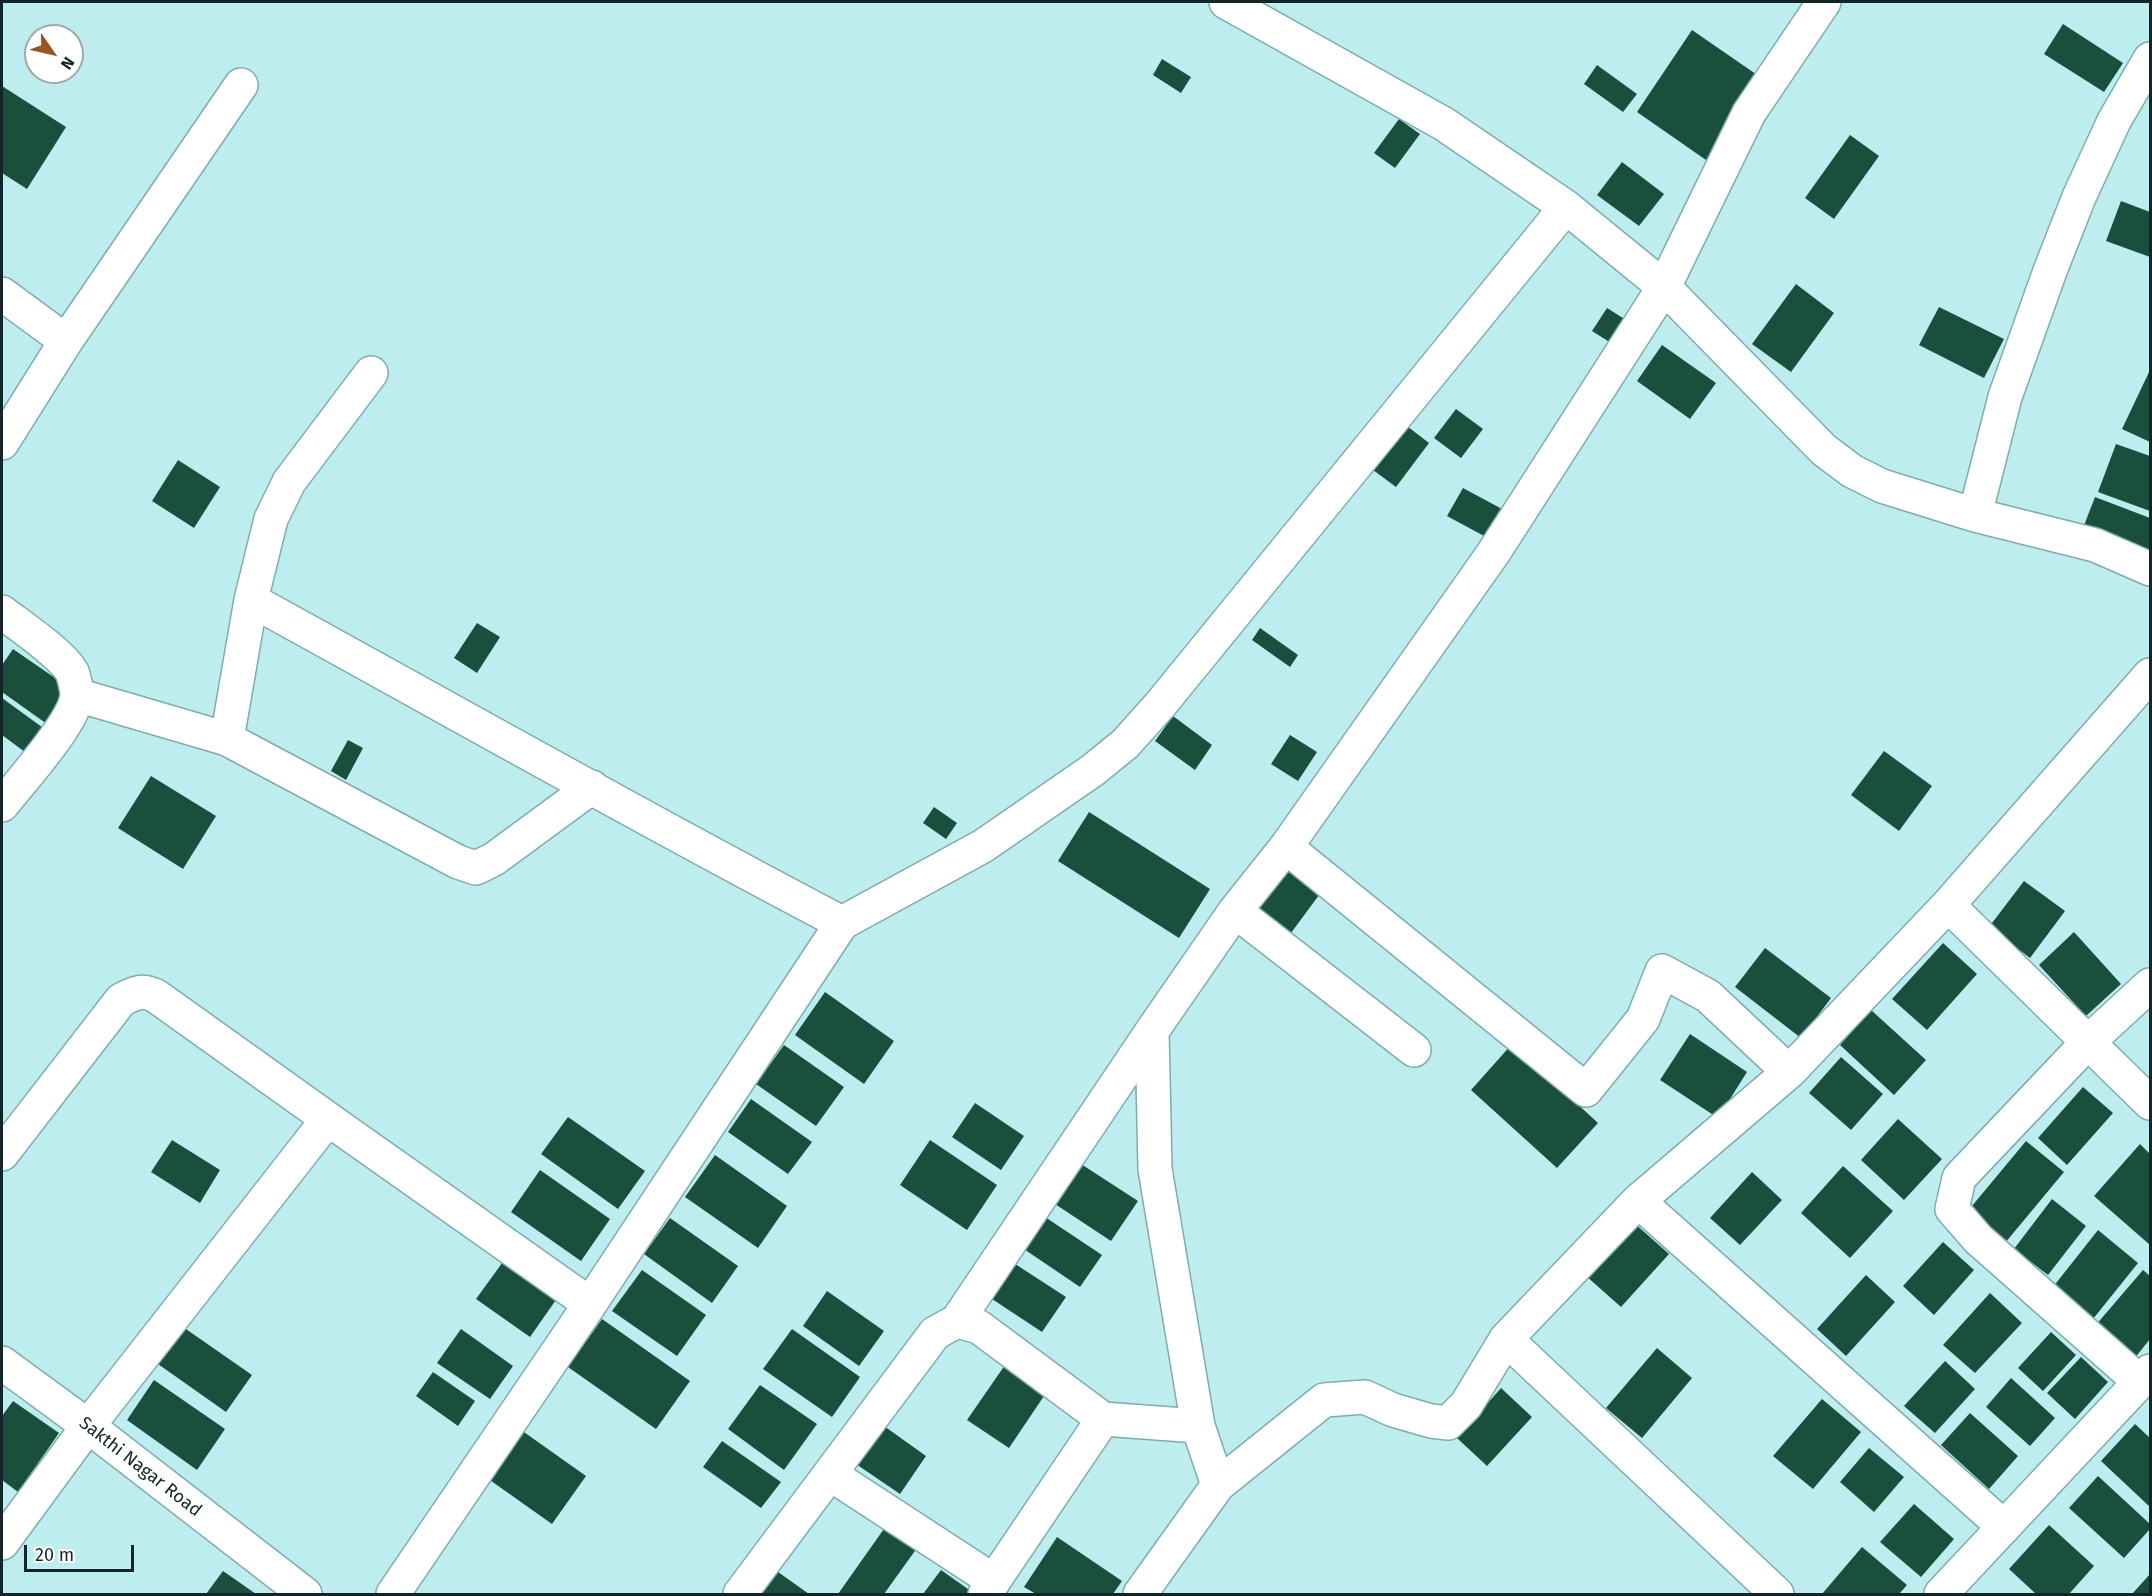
<!DOCTYPE html>
<html>
<head>
<meta charset="utf-8">
<style>
  body { margin:0 }
  #map { position:relative; width:2152px; height:1596px; overflow:hidden; background:#bdedee; font-family:"Fira Sans",sans-serif }
  canvas { display:block }
  .frame { position:absolute; inset:0; border:3px solid #132526; pointer-events:none }
  .north { position:absolute; left:24px; top:24px; width:60px; height:60px; box-sizing:border-box; background:#fff; border:2px solid #a1a8a8; border-radius:50%; rotate:124deg; font-size:16px; font-weight:700; line-height:24px; text-align:center; color:#132526 }
  .north::after { content:''; display:block; margin:auto; width:21px; height:27px; background:#975424; clip-path:polygon(50% 0,100% 100%,50% 72%,0 100%) }
  .scale { position:absolute; left:24px; top:1545px; width:110px; height:27px; box-sizing:border-box; border:3px solid #132526; border-top:0; padding-left:8px; font-size:18px; line-height:21px; white-space:nowrap; color:#132526; -webkit-text-stroke:4px #fff; paint-order:stroke }
</style>
</head>
<body>
<div id="map">
<canvas width="2152" height="1596"></canvas>
<div class="frame"></div>
<div class="north">N</div>
<div class="scale">20 m</div>
</div>
<script>
const context = document.querySelector('canvas').getContext('2d');
context.lineJoin = 'round';
function fillPath(path, color) { context.fillStyle = color; context.fill(path, 'evenodd'); }
function trace(path, color, width, dash) { context.strokeStyle = color; context.lineWidth = width; context.lineCap = dash ? 'butt' : 'round'; context.setLineDash(dash || []); context.stroke(path); }
function drawText(font, color, halo, rows, align = 'center') {
  context.font = font + ' "Fira Sans",sans-serif'; context.lineWidth = 6; context.setLineDash([]); context.textBaseline = 'middle'; context.strokeStyle = halo; context.fillStyle = color; for (const [text, x, y, turn = 0] of rows) {
    context.save(); context.translate(x, y); context.rotate((+turn || 0) * Math.PI / 180); context.textAlign = isNaN(turn) ? turn : align; if (halo) context.strokeText(text, 0, 0); context.fillText(text, 0, 0); context.restore();
  }
}
fillPath(new Path2D(`
  M2063 24 2123 63 2104 92 2044 54Z
  M1692 30 1763 79 1706 160 1637 112Z
  M1162 59 1191 77 1181 93 1153 75Z
  M1597 65 1637 94 1623 112 1584 84Z
  M2 86 66 127 27 189 2 173Z
  M1399 119 1420 134 1395 168 1374 153Z
  M1850 135 1879 156 1834 219 1805 198Z
  M1622 162 1664 194 1639 226 1597 195Z
  M2121 201 2150 212V257L2106 241Z
  M1796 284 1834 313 1791 372 1752 344Z
  M1939 307 2004 339 1984 378 1919 345Z
  M1607 308 1634 325 1619 348 1592 331Z
  M1662 345 1716 383 1690 419 1637 381Z
  M2150 370V442L2122 429Z
  M1456 409 1483 429 1461 458 1434 438Z
  M1403 423 1429 443 1396 487 1369 467Z
  M2116 444 2150 456V511L2098 492Z
  M178 460 220 487 194 528 152 501Z
  M1463 488 1502 509 1486 537 1447 516Z
  M2095 497 2150 518V553L2083 528Z
  M477 623 500 637 477 673 454 658Z
  M1260 628 1298 655 1290 667 1252 640Z
  M13 649 71 689 47 724 2 692V665Z
  M2 698 46 730 29 755 2 735Z
  M1173 716 1212 745 1195 770 1155 741Z
  M1290 735 1317 752 1298 781 1271 764Z
  M348 740 363 748 346 780 331 771Z
  M1884 751 1932 786 1899 831 1851 795Z
  M151 776 216 816 183 869 118 828Z
  M934 807 957 823 946 839 923 823Z
  M1089 812 1210 889 1179 938 1058 861Z
  M1288 865 1322 891 1288 937 1253 912Z
  M2024 881 2065 911 2030 958 1989 927Z
  M2074 932 2121 984 2086 1016 2039 965Z
  M1943 943 1977 974 1927 1030 1892 999Z
  M1765 948 1831 998 1801 1038 1735 987Z
  M825 992 894 1041 864 1084 795 1035Z
  M1871 1010 1926 1060 1894 1095 1840 1045Z
  M1690 1034 1747 1072 1718 1118 1660 1080Z
  M1512 1044 1598 1123 1557 1168 1471 1090Z
  M784 1045 844 1087 816 1126 756 1084Z
  M1841 1057 1883 1094 1851 1130 1809 1093Z
  M2083 1087 2113 1113 2067 1165 2038 1138Z
  M751 1099 812 1142 788 1174 728 1132Z
  M975 1103 1024 1136 1001 1170 952 1137Z
  M568 1117 645 1171 618 1209 541 1154Z
  M1898 1119 1942 1159 1904 1200 1861 1160Z
  M172 1140 220 1170 200 1203 151 1172Z
  M930 1140 997 1185 967 1230 900 1185Z
  M2026 1141 2064 1172 2005 1243 1967 1212Z
  M2140 1144 2150 1154V1245L2094 1196Z
  M715 1155 787 1206 758 1248 685 1197Z
  M1081 1164 1138 1201 1111 1241 1055 1204Z
  M1843 1166 1893 1211 1850 1258 1801 1213Z
  M540 1170 610 1219 581 1261 511 1212Z
  M1752 1172 1782 1200 1740 1245 1710 1218Z
  M2052 1199 2086 1226 2048 1275 2014 1249Z
  M1039 1213 1102 1255 1080 1287 1018 1245Z
  M670 1218 738 1266 712 1303 644 1254Z
  M1633 1222 1669 1254 1621 1307 1585 1275Z
  M2098 1230 2138 1263 2093 1319 2053 1287Z
  M1943 1242 1974 1270 1934 1315 1903 1286Z
  M505 1259 558 1297 530 1337 476 1299Z
  M1009 1260 1066 1297 1042 1332 986 1295Z
  M642 1270 706 1315 677 1356 612 1311Z
  M2143 1270 2150 1276V1339L2134 1359 2095 1326Z
  M1866 1275 1895 1302 1846 1356 1817 1329Z
  M827 1291 884 1331 859 1366 803 1326Z
  M1990 1293 2022 1323 1975 1373 1943 1345Z
  M602 1319 690 1381 656 1429 568 1367Z
  M183 1327 252 1375 226 1412 158 1364Z
  M461 1329 513 1366 490 1399 437 1363Z
  M792 1329 860 1377 832 1417 763 1369Z
  M2051 1332 2076 1355 2043 1391 2018 1368Z
  M1657 1348 1692 1378 1642 1438 1606 1408Z
  M2081 1357 2108 1382 2075 1419 2047 1393Z
  M1945 1361 1975 1389 1935 1433 1904 1406Z
  M1005 1365 1046 1393 1009 1448 967 1420Z
  M433 1372 475 1401 458 1426 416 1396Z
  M2011 1378 2055 1418 2030 1446 1986 1407Z
  M154 1380 225 1429 197 1470 127 1420Z
  M760 1385 817 1424 784 1470 728 1429Z
  M1501 1388 1532 1417 1487 1466 1457 1438Z
  M1822 1399 1861 1432 1813 1489 1773 1456Z
  M13 1401 59 1433 18 1492 2 1480V1416Z
  M1970 1413 2018 1456 1989 1489 1941 1445Z
  M2135 1424 2150 1438V1507L2101 1461Z
  M884 1426 926 1456 900 1494 856 1464Z
  M521 1430 586 1476 552 1524 487 1478Z
  M722 1441 781 1482 761 1508 703 1467Z
  M1869 1448 1904 1477 1874 1512 1840 1482Z
  M2098 1476 2150 1524V1529L2124 1558 2069 1508Z
  M1914 1504 1954 1539 1921 1577 1880 1542Z
  M2049 1525 2094 1566 2069 1594H2036L2009 1569Z
  M886 1526 917 1548 884 1594H838Z
  M1057 1537 1122 1581 1113 1594H1036L1024 1587Z
  M1862 1547 1907 1585 1899 1594H1822Z
  M941 1570 975 1594H923Z
  M223 1571 256 1594H206Z
  M778 1572 809 1594H762Z
  M2150 1574V1594H2132Z`), '#1a4f3e');
const minor = new Path2D(`
  M1226 2 1444 124 1566 207 1664 287 1824 450 1852 471 1882 486 1975 515
  M2150 59 2114 121 2079 197 2050 271 2005 397 1975 515 2095 545 2150 569
  M2 294 66 341
  M2 443 66 341 241 85
  M251 600C448 708 643 819 842 923
  M2 612C20 626 61 653 72 672 74 677 77 690 77 695 75 722 20 782 2 805
  M2150 675 1948 905 2150 1103
  M77 695 227 739 458 862 476 868 494 859 592 787
  M227 739 251 600 271 519 289 482 371 373
  M1286 847 1586 1090 1643 1019 1662 971 1708 996 1789 1072
  M1948 905 1789 1072 1638 1201 2004 1527
  M1235 911 1414 1050
  M2 1154 121 1000C135 993 141 989 156 996L328 1119
  M957 1321 1152 1031
  M1506 1339 1638 1201
  M2 1363 88 1426 305 1594
  M2140 1382 1978 1239 1952 1209 1959 1178 2088 1042 2150 985
  M830 1474 994 1581
  M1218 1485 1324 1400 1365 1397 1393 1410 1431 1421 1448 1423 1466 1405 1506 1339 1777 1594
  M2 1543 88 1426 328 1119 590 1304
  M393 1594 590 1304 842 923 983 846 1093 770 1125 744 1160 705 1566 207
  M740 1594 935 1333 957 1321 979 1327 1103 1419 1198 1426
  M985 1594 1103 1419
  M1140 1594 1218 1485 1198 1426 1155 1169 1152 1031 1235 911 1286 847 1494 552 1664 287 1749 113 1824 2
  M1941 1594 2150 1371`);
trace(minor, '#7facae', 36);
trace(minor, '#fff', 33);
drawText('18px', '#132526', '#fff', [
  ["Sakthi Nagar Road",140,1467,38]
]);
</script>
</body>
</html>
